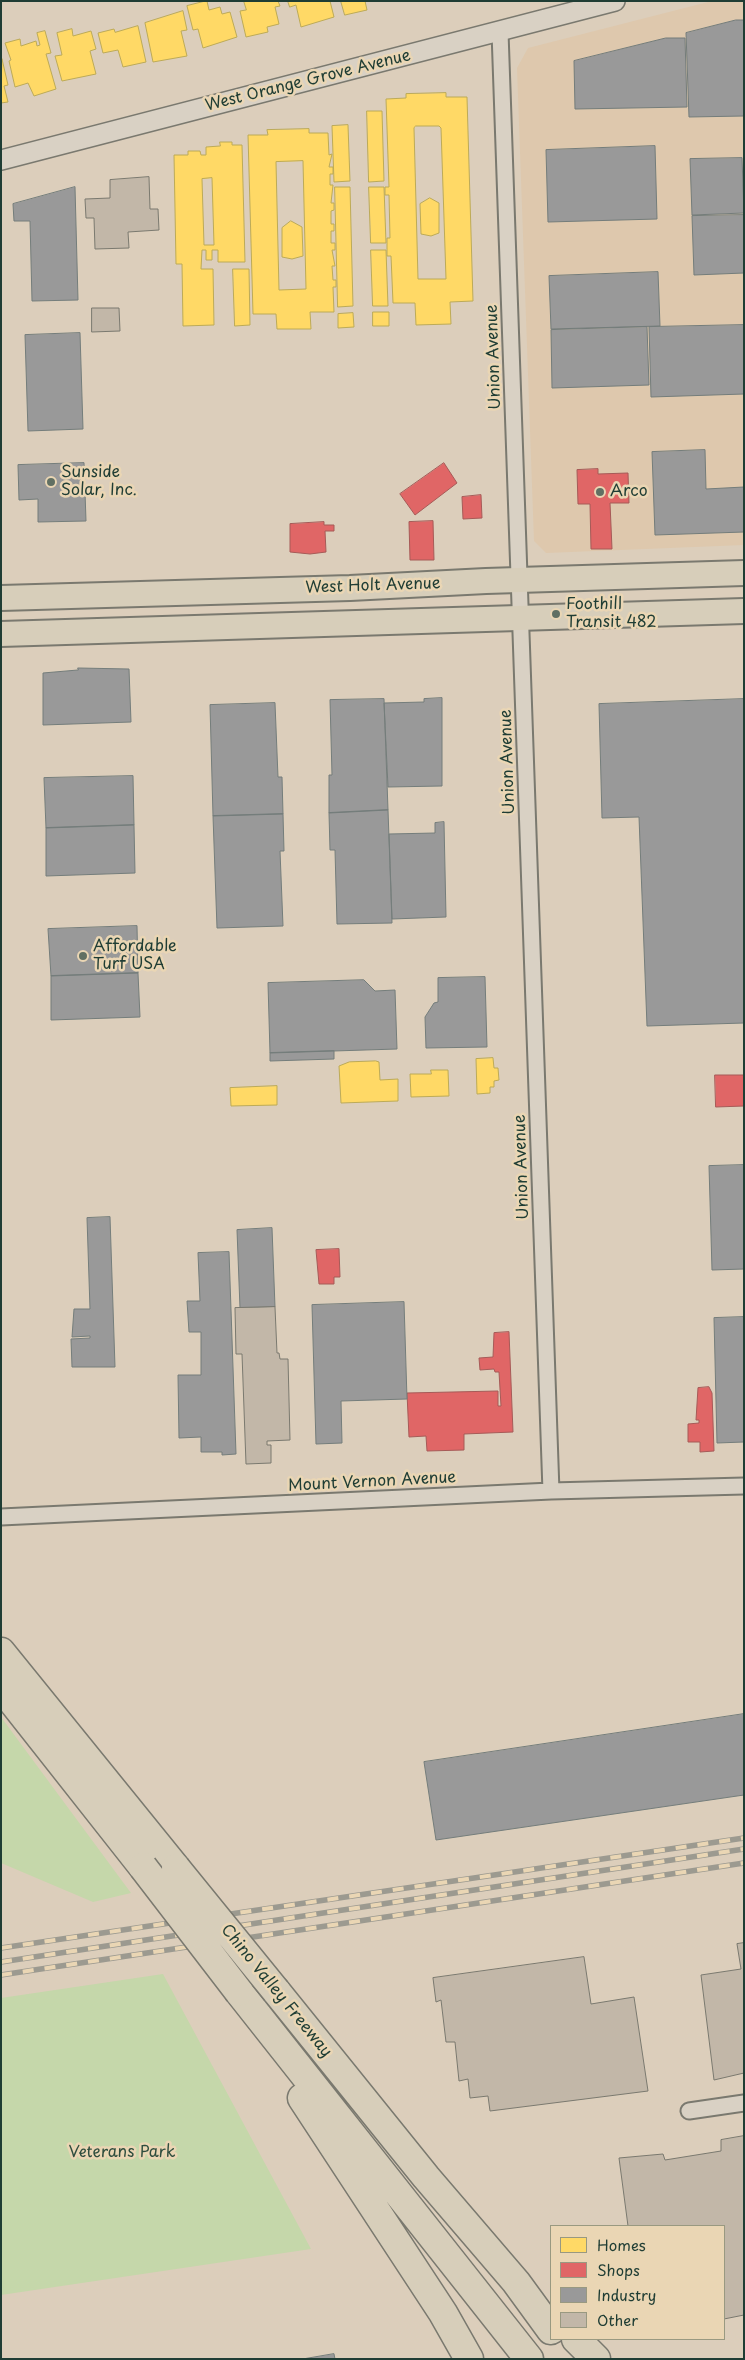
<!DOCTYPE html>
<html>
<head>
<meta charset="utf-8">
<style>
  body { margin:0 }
  #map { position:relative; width:745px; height:2360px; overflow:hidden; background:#dccebb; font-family:"Playpen Sans",sans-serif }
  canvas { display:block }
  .frame { position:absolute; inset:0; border:2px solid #1f3d34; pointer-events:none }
  .legend { position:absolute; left:550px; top:2225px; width:175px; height:115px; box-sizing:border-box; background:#ead6b4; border:1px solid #999981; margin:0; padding:6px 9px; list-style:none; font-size:15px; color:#1f3d34 }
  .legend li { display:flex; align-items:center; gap:10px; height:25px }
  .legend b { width:25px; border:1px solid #999981 }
</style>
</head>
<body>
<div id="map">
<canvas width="745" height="2360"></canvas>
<div class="frame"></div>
<ul class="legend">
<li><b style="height:14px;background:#ffd966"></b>Homes</li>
<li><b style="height:14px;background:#e06666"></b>Shops</li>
<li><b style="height:14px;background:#999"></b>Industry</li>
<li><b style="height:14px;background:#c2b7a8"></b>Other</li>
</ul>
</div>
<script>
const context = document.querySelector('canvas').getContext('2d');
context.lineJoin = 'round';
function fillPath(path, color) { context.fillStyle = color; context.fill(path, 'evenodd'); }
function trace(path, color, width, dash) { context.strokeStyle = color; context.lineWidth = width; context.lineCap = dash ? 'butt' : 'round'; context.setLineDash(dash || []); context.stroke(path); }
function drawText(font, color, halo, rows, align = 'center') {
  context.font = font + ' "Playpen Sans",sans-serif'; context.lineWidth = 5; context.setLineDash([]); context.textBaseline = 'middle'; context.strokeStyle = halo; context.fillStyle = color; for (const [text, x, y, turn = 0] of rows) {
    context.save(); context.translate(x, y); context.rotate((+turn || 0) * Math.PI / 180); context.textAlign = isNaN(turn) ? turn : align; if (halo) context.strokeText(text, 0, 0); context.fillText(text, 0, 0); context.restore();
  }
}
fillPath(new Path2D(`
  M712 1H744V545L546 553 534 541 517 68 528 48Z`), '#dec8ad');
fillPath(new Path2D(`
  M1 1717 131 1893 93 1902 1 1863Z
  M163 1974 311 2249 1 2295V1998Z`), '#c5d7aa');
const homes = new Path2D(`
  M207 1 209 10 220 7 222 14 230 12 237 37 203 48 198 29 193 30 187 6Z
  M244 1H278L280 6 275 7 279 24 267 27 268 32 246 37 240 11 246 10Z
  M288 1H330L334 17 301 27 296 5 290 7Z
  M341 1H365L367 10 345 15Z
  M183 11 187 30 181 31 187 56 153 62 145 23Z
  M138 26 146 62 123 67 118 50 103 53 98 33 114 29 115 32Z
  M72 29 73 36 91 31 96 49 90 51 96 74 62 81 55 56 62 55 57 33Z
  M45 31 51 53 46 54 56 89 34 96 28 83 15 87 9 61 11 60 5 43 20 39 21 46 36 41 37 46 40 45 37 33Z
  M2 59 8 85 4 86 8 102 1 103Z
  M446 93V97H467L473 301 450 302 451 324 416 325 415 303H393L391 256H387V238H390L389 195H385V187H389L386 99 406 98V94ZM416 126H439L441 128 446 279H418L414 128Z
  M367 111H382L384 181 369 182Z
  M348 125 350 181 334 182 332 126Z
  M309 129V133H328L329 155 332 154 329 167H333V174H330V185H333L331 203H334V210L331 211V224H334V231H331V243H335V250H332L335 266H332L333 280H336V287H333L334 312H310L311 329H277L276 314H253L248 135H268L267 130ZM303 161 306 289 279 290 276 162Z
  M220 142H232V145H242L245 262H218V250H212V260H206V250H202L201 269H213L214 325 183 326 182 264H176L174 155H188V151H200L201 155H206V147L220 146ZM212 178 214 245H204L202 179Z
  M335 187H350L353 306 338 307Z
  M369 187H384L386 243H371Z
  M430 198 439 203V233L431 236 421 234 420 204Z
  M291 221 302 227 303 256 292 259 282 257V228Z
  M371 250H386L388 306H373Z
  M233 269H249L250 325 235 326Z
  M373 312H389V326H373Z
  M353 313 354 327 338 328V314Z
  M493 1058 494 1068H498L499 1080 494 1081V1087H490V1093L477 1094 476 1059Z
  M376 1061 379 1062 380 1080 398 1079V1101L341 1103 339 1066 349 1062Z
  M431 1070H448L449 1096 411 1097 410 1074H431Z
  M277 1086V1105L231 1106 230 1088Z`);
fillPath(homes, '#ffd966');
trace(homes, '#bcaa57', 1);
const shops = new Path2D(`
  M444 463 457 483 415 515 400 494Z
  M598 469V474L628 473 629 503H610L612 549H591L590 504H578L577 470Z
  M481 495 482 518 463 519 462 497Z
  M433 521 434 560H410L409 522Z
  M324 522V525H334V531H325L326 552 310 554 290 552V524Z
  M715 1075H744V1106L716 1107Z
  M339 1249 340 1277H334V1284H319L316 1250Z
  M509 1332 513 1432 464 1434V1450L427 1451 426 1436 409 1437 407 1393 498 1391V1406H501L499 1372H495L494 1369 480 1370 479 1358 493 1357 494 1333Z
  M709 1387 712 1393 714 1451 700 1452V1442H688V1424L699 1423V1420H696L698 1388Z`);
fillPath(shops, '#e06666');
trace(shops, '#a65a57', 1);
const industry = new Path2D(`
  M736 20H744V116L689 117 686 33Z
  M666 38H685L687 107 575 109 574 61Z
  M655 146 657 219 548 222 546 150Z
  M742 158 744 213 692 215 690 159Z
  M75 187 78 300 32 301 30 221H14L13 204Z
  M744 215V273L694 275 692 216Z
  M658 272 660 326 551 329 549 276Z
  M744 325V394L651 397 649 327Z
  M647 327 649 385 552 388 551 330Z
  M80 333 83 429 28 431 25 335Z
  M705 450 706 489 744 487V532L655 535 652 452Z
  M84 463 86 521 38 522V499L19 500 18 465Z
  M78 668 129 669 131 722 43 725V673L78 670Z
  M442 698V786L388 787 384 703 424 702V699Z
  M384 699 388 810 329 813V775H332L330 700Z
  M744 699V1023L647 1026 639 817 602 818 599 704Z
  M275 703 278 777H282L283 814 213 816 210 705Z
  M133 776 134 825 46 828 44 778Z
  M388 810 392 923 337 924 335 850H330L329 813Z
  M283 814 284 851H280L283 926 217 928 213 816Z
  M444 822 446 917 392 919 389 834 435 833V823Z
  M134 825 135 873 46 876V828Z
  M137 926 138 973 51 976 48 929Z
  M138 973 140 1017 51 1020V976Z
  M485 977 487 1047 426 1048 425 1017 434 1003 438 1002V978Z
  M364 980 375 991 395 990 397 1049 270 1053 268 983Z
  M334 1051V1059L270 1061V1053Z
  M744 1165V1269L712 1270 709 1166Z
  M110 1217 115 1367H72L71 1339 90 1338V1336L72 1337 74 1309H90L87 1218Z
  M272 1228 275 1307 240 1308 237 1230Z
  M229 1252 236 1454 222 1455V1452H201V1437L179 1438 178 1375H201V1332H189L187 1301H200L198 1253Z
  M404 1302 407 1399 341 1401 342 1443 316 1444 312 1305Z
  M744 1317V1442L717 1443 714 1318Z
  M744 1714V1795L436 1840 424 1762Z
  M334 2354 335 2359H303Z`);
fillPath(industry, '#999');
trace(industry, '#747d7b', 1);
const building = new Path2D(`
  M149 177 150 209H158L159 230 128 232 129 248 95 249 94 218H86L85 199 110 198V180Z
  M92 308H119L120 331 92 332Z
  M275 1307 277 1353H279L280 1359H288L290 1440 267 1441V1445H271V1463L246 1464 242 1354H236L235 1308Z
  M744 1943V2073L714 2080 701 1975 741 1969 737 1944Z
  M584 1957 591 2004 634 1997 648 2091 490 2111 488 2096 470 2098 468 2079 459 2081 455 2042H446L441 2000 436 2002 433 1978Z
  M744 2136V2315L724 2319V2226H628L619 2158 663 2154 665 2160 721 2151V2140Z`);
fillPath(building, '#c2b7a8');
trace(building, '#7a796f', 1);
const minor = new Path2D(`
  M500 32 551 1491
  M1 1517 551 1491 744 1486
  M689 2111 744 2103`);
const tertiary = new Path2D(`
  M1 160 615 1`);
const primary = new Path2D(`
  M1 598 350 588 486 581 744 573
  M1 634 744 611`);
const motorway = new Path2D(`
  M1 1652 176 1868
  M1 1687 143 1867
  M276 1991 426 2177 516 2282 551 2330
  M239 1992 529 2359
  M302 2098 443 2313 469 2359
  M576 2339 596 2359`);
trace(minor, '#7a796f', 19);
trace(tertiary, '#7a796f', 22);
trace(primary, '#7a796f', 28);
trace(motorway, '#7a796f', 31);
trace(minor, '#d9d1c4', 15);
trace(tertiary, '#d9d1c4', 19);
trace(primary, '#d7ceba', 24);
trace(motorway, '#d7ceba', 28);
const rail = new Path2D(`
  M1 1948 744 1838
  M1 1962 744 1849
  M1 1975 744 1863`);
trace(rail, '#9c9a90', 5.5);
trace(rail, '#ead6b4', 4, [11]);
const motorwayBridge = new Path2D(`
  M143 1867 239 1992
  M176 1868 276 1991`);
trace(motorwayBridge, '#7a796f', 31, []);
trace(motorwayBridge, '#d7ceba', 28);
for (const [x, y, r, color] of [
  [51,482,5,"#617063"],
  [600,492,5,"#617063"],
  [556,614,5,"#617063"],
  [83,956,5,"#617063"]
]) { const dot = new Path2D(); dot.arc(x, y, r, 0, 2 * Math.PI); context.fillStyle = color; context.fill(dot); trace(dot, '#ead6b4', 2); }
drawText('16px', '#1f3d34', '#ead6b4', [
  ["West Orange Grove Avenue",308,81,-14],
  ["Union Avenue",494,357,-92],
  ["West Holt Avenue",373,586,-2],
  ["Union Avenue",508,762,-92],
  ["Union Avenue",522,1167,-92],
  ["Mount Vernon Avenue",372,1482,-3],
  ["Chino Valley Freeway",276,1991,51]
]);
drawText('16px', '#1f3d34', '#ead6b4', [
  ["Sunside",61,473],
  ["Solar, Inc.",61,491],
  ["Arco",610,492],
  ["Foothill",566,605],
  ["Transit 482",566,623],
  ["Affordable",93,947],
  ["Turf USA",93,965]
], 'left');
drawText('16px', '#2e4d3e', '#ead6b4', [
  ["Veterans Park",122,2153]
]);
</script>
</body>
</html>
